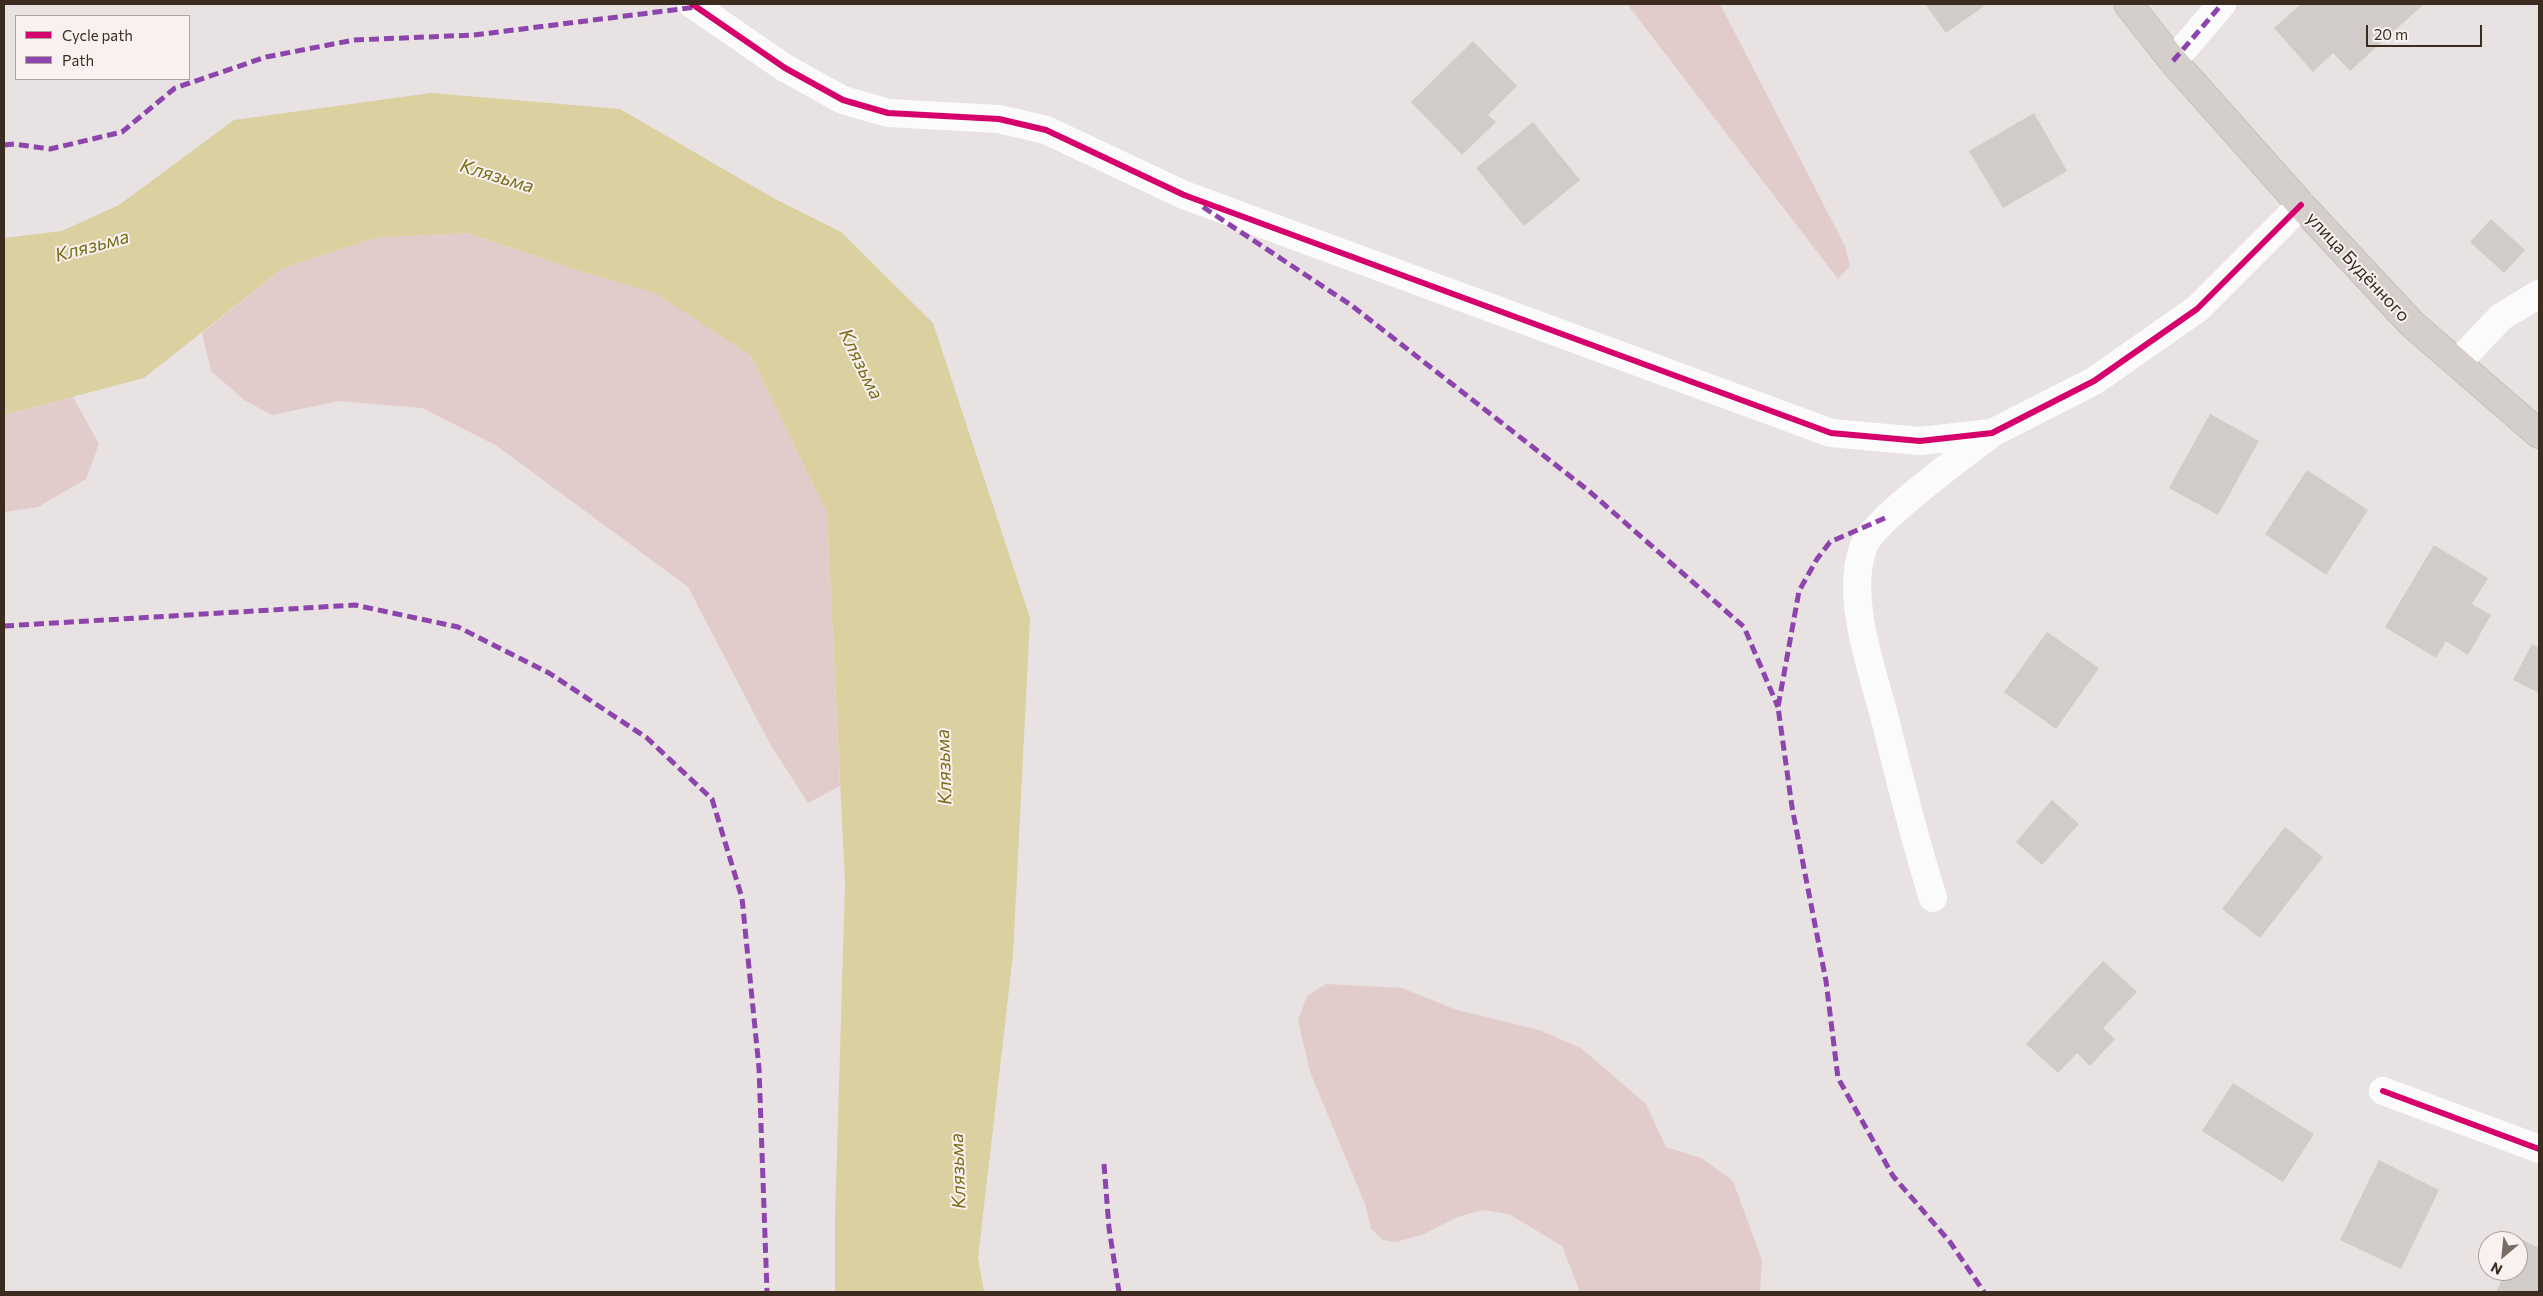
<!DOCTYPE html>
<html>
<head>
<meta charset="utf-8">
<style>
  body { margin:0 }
  #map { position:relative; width:2543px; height:1296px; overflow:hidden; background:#e8e3e2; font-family:Commissioner,sans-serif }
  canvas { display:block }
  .frame { position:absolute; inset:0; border:5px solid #3c2c1f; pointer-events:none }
  .legend { position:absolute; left:15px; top:15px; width:175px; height:65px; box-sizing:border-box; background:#f8f1f0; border:1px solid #ada29c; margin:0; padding:6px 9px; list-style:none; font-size:15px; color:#3c2c1f }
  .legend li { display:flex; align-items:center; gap:10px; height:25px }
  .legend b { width:25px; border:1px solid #ada29c }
  .north { position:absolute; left:2478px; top:1231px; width:50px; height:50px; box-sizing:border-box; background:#f8f1f0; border:1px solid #ada29c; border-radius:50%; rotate:208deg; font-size:14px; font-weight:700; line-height:20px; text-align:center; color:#3c2c1f }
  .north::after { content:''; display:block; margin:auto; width:18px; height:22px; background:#786c63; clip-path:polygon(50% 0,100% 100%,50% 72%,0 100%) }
  .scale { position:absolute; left:2366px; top:25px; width:116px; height:22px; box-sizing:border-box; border:2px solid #3c2c1f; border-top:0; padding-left:6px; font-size:15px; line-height:18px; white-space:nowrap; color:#3c2c1f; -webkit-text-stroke:4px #f8f1f0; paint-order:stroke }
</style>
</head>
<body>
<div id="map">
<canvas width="2543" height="1296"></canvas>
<div class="frame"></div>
<ul class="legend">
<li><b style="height:6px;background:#d6006c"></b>Cycle path</li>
<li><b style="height:6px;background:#8e44ad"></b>Path</li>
</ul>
<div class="north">N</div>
<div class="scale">20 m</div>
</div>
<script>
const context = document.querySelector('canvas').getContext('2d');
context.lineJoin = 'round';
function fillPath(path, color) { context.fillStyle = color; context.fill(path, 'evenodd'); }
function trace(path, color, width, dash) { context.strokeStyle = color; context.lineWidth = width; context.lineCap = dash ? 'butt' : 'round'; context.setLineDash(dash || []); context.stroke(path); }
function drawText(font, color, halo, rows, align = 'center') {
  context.font = font + ' Commissioner,sans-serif'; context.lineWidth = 4; context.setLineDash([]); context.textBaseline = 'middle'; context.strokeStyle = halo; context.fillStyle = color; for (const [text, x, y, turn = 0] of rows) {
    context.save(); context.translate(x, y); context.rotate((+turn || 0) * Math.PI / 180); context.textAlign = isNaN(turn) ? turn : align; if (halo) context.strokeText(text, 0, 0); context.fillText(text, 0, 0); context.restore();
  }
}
fillPath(new Path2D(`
  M1627 4H1720L1845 246 1850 266 1838 279Z
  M466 233 579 271 655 293 751 356 827 513 840 786 808 803 770 744 688 587 497 446 422 408 339 401 272 415 244 400 211 371 202 333 283 268 375 238Z
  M73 397 99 444 86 479 38 507 4 512V415Z
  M1326 984 1402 988 1457 1010 1539 1030 1581 1048 1646 1104 1666 1147 1701 1158 1733 1181 1762 1260 1760 1292H1580L1562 1246 1509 1214 1483 1210 1457 1217 1424 1234 1396 1242 1383 1240 1371 1229 1365 1204 1310 1072 1298 1020 1307 996Z`), '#e2cbcb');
fillPath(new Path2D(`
  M431 93 620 109 775 199 841 232 933 323 1030 618 1013 955 978 1258 984 1292H835V1219L845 883 827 513 751 356 655 293 579 271 467 233 375 238 283 268 144 378 4 415V238L62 231 119 205 234 120Z`), '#dad0a0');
fillPath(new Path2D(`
  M1925 4H1987L1946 33Z
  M2301 4H2424L2350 71 2333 53 2313 72 2274 28Z
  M1473 41 1517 86 1488 115 1496 122 1462 155 1411 102Z
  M2034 113 2067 171 2003 208 1969 151Z
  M1533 122 1580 180 1524 226 1476 168Z
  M2491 219 2525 250 2504 273 2470 242Z
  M2210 414 2259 441 2218 515 2169 488Z
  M2307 470 2368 510 2326 575 2265 534Z
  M2434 545 2488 578 2472 604 2491 615 2468 655 2446 641 2436 658 2385 627Z
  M2047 632 2099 668 2056 729 2004 692Z
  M2532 644 2539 648V693L2513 680Z
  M2052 800 2079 824 2042 865 2016 842Z
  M2285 827 2323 857 2260 938 2222 909Z
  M2103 961 2137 992 2103 1028 2115 1039 2090 1066 2077 1053 2058 1073 2026 1044Z
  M2233 1083 2314 1134 2283 1182 2202 1131Z
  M2379 1160 2439 1190 2401 1269 2340 1240Z
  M2521 1239 2539 1248V1292H2496L2506 1271H2518V1246Z`), '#d1ccca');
const major = new Path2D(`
  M2128 4 2173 61 2301 205 2412 324 2539 434`);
trace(major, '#c5bfbb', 30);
trace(new Path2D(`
  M692 4 785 68 843 100 888 113 999 119 1046 130 1184 195 1831 433 1920 441 1992 433 2094 381 2197 309 2301 205
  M2173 61 2222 4
  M2457 363 2501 317 2539 294
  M1933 898C1915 840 1900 781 1886 723 1873 671 1845 600 1863 548 1871 521 1966 454 1992 433
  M2383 1091 2539 1149`), '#fcfbfb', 28);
trace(major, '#d5cfcc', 28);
trace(new Path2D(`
  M2173 61 2222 4
  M4 145 14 144 50 149 122 132 175 88 266 57 354 40 474 35 697 7
  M1203 207 1351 305 1589 491 1744 627 1778 707
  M1885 518 1830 542 1817 559 1799 591 1778 707 1792 807 1826 981 1838 1078 1893 1176 1950 1242 1984 1292
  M4 626 355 605 458 627 549 673 647 738 712 799 742 898 759 1068 767 1292
  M1104 1164 1109 1228 1119 1292`), '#8e44ad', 5, [10, 5]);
trace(new Path2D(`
  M692 4 785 68 843 100 888 113 999 119 1046 130 1184 195 1831 433 1920 441 1992 433 2094 381 2197 309 2301 205
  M2383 1091 2539 1149`), '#d6006c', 6);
drawText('18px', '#3c2c1f', '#f8f1f0', [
  ["улица Будённого",2358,267,47]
]);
drawText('italic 19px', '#7b6d17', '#f8f1f0', [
  ["Клязьма",497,176,17],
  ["Клязьма",92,246,-15],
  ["Клязьма",861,364,64],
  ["Клязьма",944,767,-92],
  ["Клязьма",958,1171,-92]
]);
</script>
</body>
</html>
